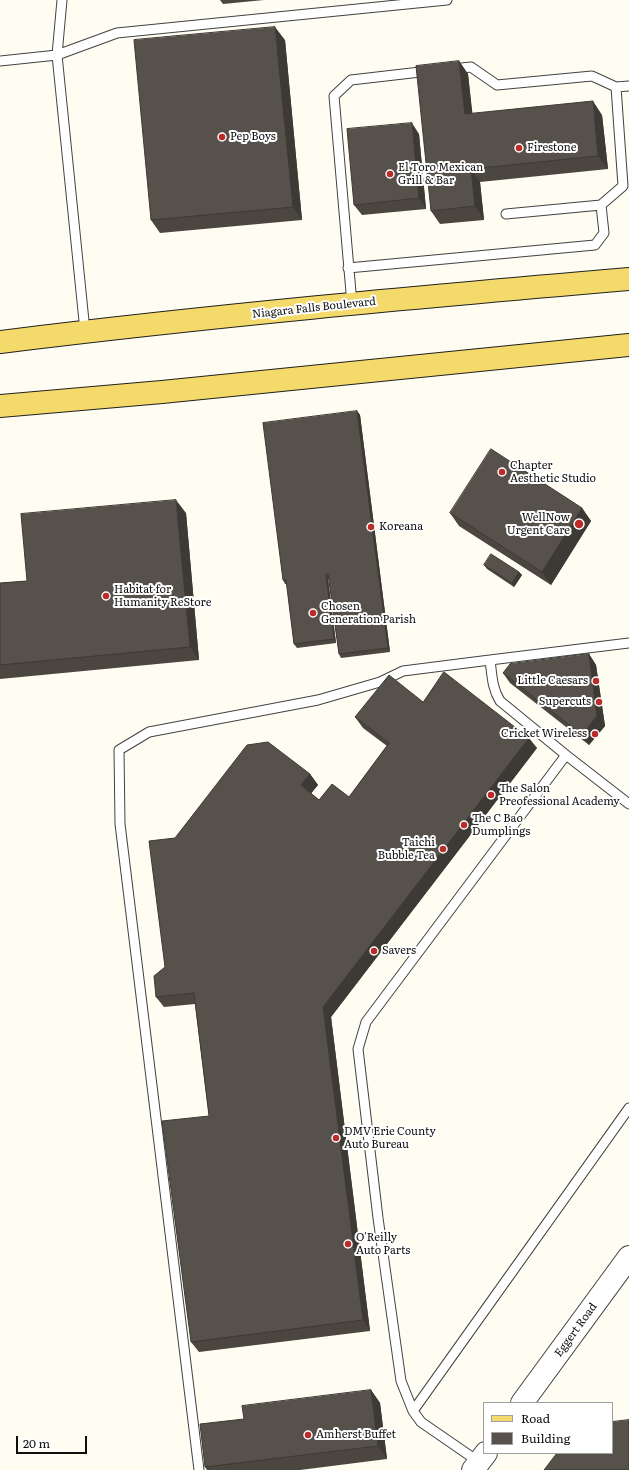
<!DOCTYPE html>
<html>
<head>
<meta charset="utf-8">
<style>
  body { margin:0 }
  #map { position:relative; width:629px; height:1470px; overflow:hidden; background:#fffdf1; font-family:Literata,serif }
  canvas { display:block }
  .legend { position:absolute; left:483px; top:1402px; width:130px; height:52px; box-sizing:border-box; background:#fff; border:1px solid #9f9f9f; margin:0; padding:5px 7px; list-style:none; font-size:12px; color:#0f0f0f }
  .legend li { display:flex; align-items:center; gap:8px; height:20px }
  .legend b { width:20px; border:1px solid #9f9f9f }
  .scale { position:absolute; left:16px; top:1436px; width:71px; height:18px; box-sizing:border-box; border:2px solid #0f0f0f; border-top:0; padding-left:5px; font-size:12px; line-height:14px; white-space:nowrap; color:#0f0f0f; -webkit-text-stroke:3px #fff; paint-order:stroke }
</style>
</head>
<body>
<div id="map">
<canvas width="629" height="1470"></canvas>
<ul class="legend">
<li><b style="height:5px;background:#f4da6b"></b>Road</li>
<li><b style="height:11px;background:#57514b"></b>Building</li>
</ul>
<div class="scale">20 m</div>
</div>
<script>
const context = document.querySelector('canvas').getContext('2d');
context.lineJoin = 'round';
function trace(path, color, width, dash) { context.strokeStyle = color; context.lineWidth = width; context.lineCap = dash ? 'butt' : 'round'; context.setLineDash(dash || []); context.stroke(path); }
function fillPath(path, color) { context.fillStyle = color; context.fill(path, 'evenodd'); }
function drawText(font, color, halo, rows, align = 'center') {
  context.font = font + ' Literata,serif'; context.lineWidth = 4; context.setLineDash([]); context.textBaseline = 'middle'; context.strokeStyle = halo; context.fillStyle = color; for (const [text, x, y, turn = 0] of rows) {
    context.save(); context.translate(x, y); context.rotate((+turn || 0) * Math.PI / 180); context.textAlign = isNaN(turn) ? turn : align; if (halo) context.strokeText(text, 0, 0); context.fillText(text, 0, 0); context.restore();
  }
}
const service = new Path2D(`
  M62 0 57 55 85 331
  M0 61 57 55 117 33 447 0
  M452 69 471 67 497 85 592 76 616 87 629 86
  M506 214 601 205 623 186 616 87
  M348 268 595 245 604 233 601 205
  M352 304 334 96 351 80 429 71
  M566 755 629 804
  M413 1411 629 1108
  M479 1462 421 1422 413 1411 401 1381 378 1218 358 1049 366 1022 566 755 500 701C492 688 492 675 490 660L629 643
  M199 1470 120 824 119 750 149 732 318 700 380 682 403 671 490 660`);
const tertiary = new Path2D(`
  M522 1403 629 1257
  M473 1470 486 1453`);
const primary = new Path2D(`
  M0 342C209 316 419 297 629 279
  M0 406 162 392 629 345`);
trace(service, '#424242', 11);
trace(tertiary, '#424242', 24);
trace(primary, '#202020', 24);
trace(service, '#fff', 9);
trace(tertiary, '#fff', 22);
trace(primary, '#f4da6b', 22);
fillPath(new Path2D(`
  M220 0H264L223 4Z
  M285 40 302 220 160 233 151 220Z
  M459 61 468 74 472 114 602 115 608 169 480 182 484 220 440 224 431 211Z
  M419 134 426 209 362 215 354 205Z
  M357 411 360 415 390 652 341 658 339 654 329 579H328L336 643 297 648 294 644 287 584H285L283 580Z
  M582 508 591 521 551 585 459 526 450 513Z
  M186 513 199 660 0 679V583L27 581Z
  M484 565 519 572 522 575 514 587 487 569Z
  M589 654 596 665 605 726 589 745 510 683 503 673Z
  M423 702 537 748 331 1017 370 1331 199 1352 191 1342 209 1116 195 1004 164 1007 156 997 165 967 175 838 310 774 318 785 311 793 319 800 349 797 387 746 363 728 355 717Z
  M371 1390 380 1403 387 1459 300 1470H207L205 1467 244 1419Z`), '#4b4640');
fillPath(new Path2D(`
  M275 27 285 40 302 220 293 207Z
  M459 61 468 74 474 127 465 114Z
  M593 101 602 115 608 169 598 156Z
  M412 123 419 134 426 209 419 198Z
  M471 169 480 182 484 220 475 206Z
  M357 411 360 415 390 652 388 648Z
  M176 500 186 513 199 660 190 647Z
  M582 508 591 521 551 585 542 572Z
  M519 572 522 575 514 587 512 583Z
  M326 575 328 579 336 643 334 639Z
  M589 654 596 665 605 726 589 745 582 735Z
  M529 738 537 748 331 1017 370 1331 363 1320 323 1007Z
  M310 774 318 785 309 796 301 785Z
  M371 1390 380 1403 387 1459 378 1446Z`), '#3d3934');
const building = new Path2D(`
  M275 27 293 207 151 220 134 40Z
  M459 61 465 114 593 101 598 156 471 169 475 206 431 211 416 66Z
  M412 123 419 198 354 205 347 129Z
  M357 411 388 648 339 654 328 574 326 575 334 639 294 644 286 580H283L263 423Z
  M491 449 582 508 542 572 450 513Z
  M176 500 190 647 0 665V583L27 581 21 514Z
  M491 554 519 572 512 583 484 565Z
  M589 654 597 716 582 735 503 673 510 664Z
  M444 672 529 738 323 1007 363 1320 191 1342 162 1121 209 1116 194 993 156 997 154 976 165 967 149 841 175 838 247 745 268 742 310 774 301 785 319 800 332 784 349 797 389 743 355 717 389 675 423 702Z
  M371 1390 378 1446 205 1467 200 1424 244 1419 242 1406Z
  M629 1420V1470H544L557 1453H612V1422Z`);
fillPath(building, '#57514b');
trace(building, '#3d3934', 1);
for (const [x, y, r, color] of [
  [222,137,4,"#bb2b2a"],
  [519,148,4,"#bb2b2a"],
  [390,174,4,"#bb2b2a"],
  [502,472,4,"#bb2b2a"],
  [579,524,5,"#bb2b2a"],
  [371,527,4,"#bb2b2a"],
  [106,596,4,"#bb2b2a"],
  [313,613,4,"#bb2b2a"],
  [596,681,4,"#bb2b2a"],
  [599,702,4,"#bb2b2a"],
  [595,734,4,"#bb2b2a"],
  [491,795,4,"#bb2b2a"],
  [464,825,4,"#bb2b2a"],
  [443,849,4,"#bb2b2a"],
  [374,951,4,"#bb2b2a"],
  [336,1138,4,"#bb2b2a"],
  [348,1244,4,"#bb2b2a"],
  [308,1435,4,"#bb2b2a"]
]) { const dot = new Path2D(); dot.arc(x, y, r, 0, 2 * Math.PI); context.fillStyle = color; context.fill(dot); trace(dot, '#fff', 1.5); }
drawText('11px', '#0f0f0f', '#fff', [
  ["Pep Boys",230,137],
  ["Firestone",527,148],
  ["El Toro Mexican",398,168],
  ["Grill & Bar",398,181],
  ["Chapter",510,466],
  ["Aesthetic Studio",510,479],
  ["WellNow",570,518,"right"],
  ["Urgent Care",570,531,"right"],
  ["Koreana",379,527],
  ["Habitat for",114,590],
  ["Humanity ReStore",114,603],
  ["Chosen",321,607],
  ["Generation Parish",321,620],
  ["Little Caesars",588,681,"right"],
  ["Supercuts",591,702,"right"],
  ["Cricket Wireless",587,734,"right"],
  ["The Salon",499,789],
  ["Preofessional Academy",499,802],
  ["The C Bao",472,819],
  ["Dumplings",472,832],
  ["Taichi",435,843,"right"],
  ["Bubble Tea",435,856,"right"],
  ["Savers",382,951],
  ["DMV Erie County",344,1132],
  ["Auto Bureau",344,1145],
  ["O'Reilly",356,1238],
  ["Auto Parts",356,1251],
  ["Amherst Buffet",316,1435]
], 'left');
drawText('11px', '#0f0f0f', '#fff', [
  ["Niagara Falls Boulevard",314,308,-6],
  ["Eggert Road",576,1330,-54]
]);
</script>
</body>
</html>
